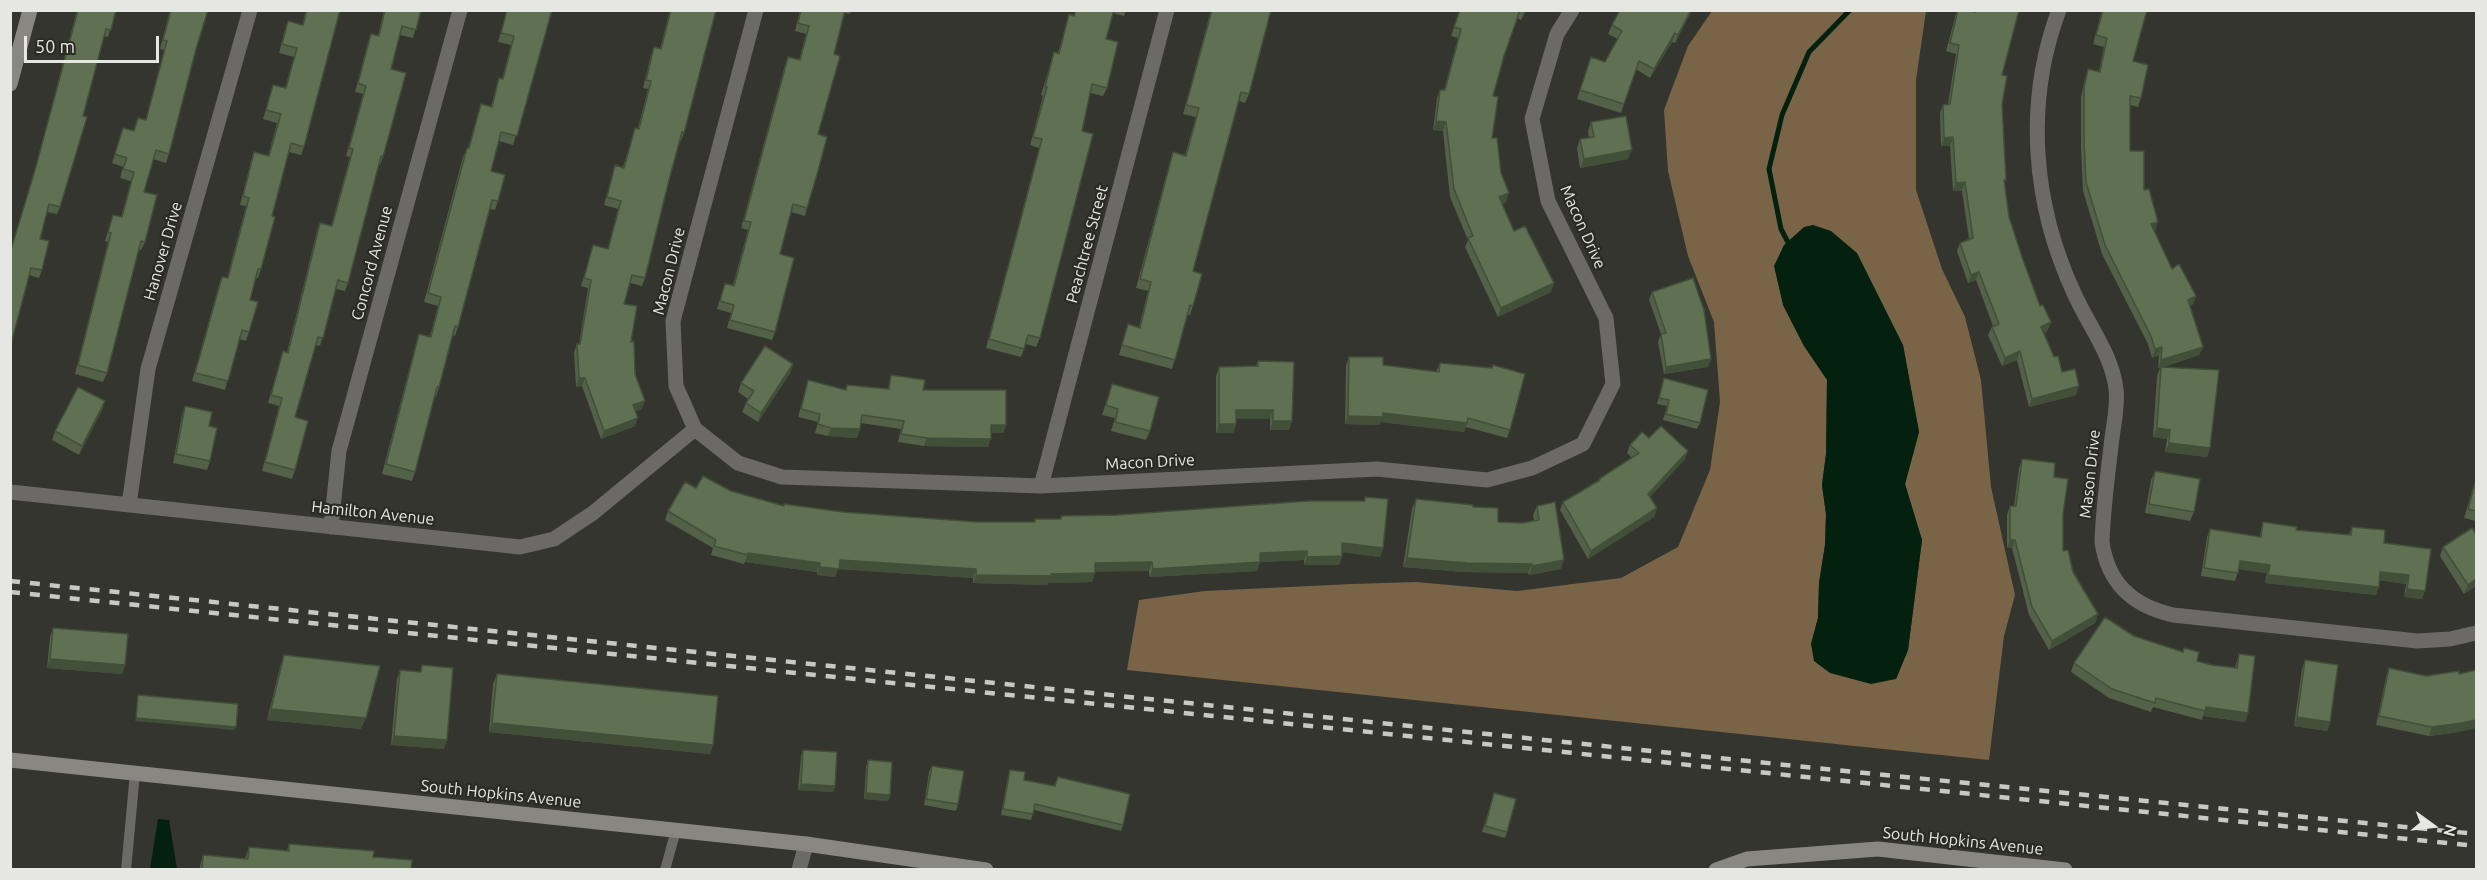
<!DOCTYPE html>
<html>
<head>
<meta charset="utf-8">
<style>
  body { margin:0 }
  #map { position:relative; width:2487px; height:880px; overflow:hidden; background:#34352e; font-family:Ubuntu,sans-serif }
  canvas { display:block }
  .frame { position:absolute; inset:0; border:12px solid #e6e7e2; pointer-events:none }
  .north { position:absolute; left:2403px; top:796px; width:60px; height:60px; -webkit-text-stroke:4px #2a2b24; paint-order:stroke; rotate:105deg; font-size:16px; font-weight:700; line-height:24px; text-align:center; color:#e6e7e2 }
  .north::after { content:''; display:block; margin:auto; width:21px; height:27px; background:#e6e7e2; clip-path:polygon(50% 0,100% 100%,50% 72%,0 100%) }
  .scale { position:absolute; left:24px; top:36px; width:135px; height:27px; box-sizing:border-box; border:3px solid #e6e7e2; border-top:0; padding-left:8px; font-size:18px; line-height:21px; white-space:nowrap; color:#e6e7e2; -webkit-text-stroke:4px #2a2b24; paint-order:stroke }
</style>
</head>
<body>
<div id="map">
<canvas width="2487" height="880"></canvas>
<div class="frame"></div>
<div class="north">N</div>
<div class="scale">50 m</div>
</div>
<script>
const context = document.querySelector('canvas').getContext('2d');
context.lineJoin = 'round';
function fillPath(path, color) { context.fillStyle = color; context.fill(path, 'evenodd'); }
function trace(path, color, width, dash) { context.strokeStyle = color; context.lineWidth = width; context.lineCap = dash ? 'butt' : 'round'; context.setLineDash(dash || []); context.stroke(path); }
function drawText(font, color, halo, rows, align = 'center') {
  context.font = font + ' Ubuntu,sans-serif'; context.lineWidth = 4.5; context.setLineDash([]); context.textBaseline = 'middle'; context.strokeStyle = halo; context.fillStyle = color; for (const [text, x, y, turn = 0] of rows) {
    context.save(); context.translate(x, y); context.rotate((+turn || 0) * Math.PI / 180); context.textAlign = isNaN(turn) ? turn : align; if (halo) context.strokeText(text, 0, 0); context.fillText(text, 0, 0); context.restore();
  }
}
fillPath(new Path2D(`
  M1712 11H1926L1916 80V190L1942 269 1965 317 1981 380 1991 487 2015 595 2004 636 1989 760 1127 670 1139 600 1205 591 1352 584 1416 582 1517 591 1621 578 1678 547 1710 470 1720 402 1714 322 1688 256 1668 171 1664 110 1688 46ZM1783 305 1903 345 1919 432 1905 484 1922 540 1908 650 1896 679 1811 644 1818 618 1819 583 1825 545 1826 514 1822 485 1826 454 1827 379 1804 346Z`), '#7a6447');
fillPath(new Path2D(`
  M1813 225 1831 231 1857 253 1903 345 1919 432 1905 484 1922 540 1908 650 1896 679 1871 684 1830 673 1814 661 1811 644 1818 618 1819 583 1825 545 1826 514 1822 485 1826 454 1827 380 1804 346 1783 305 1774 266 1784 245 1804 227Z
  M158 819 169 820 177 869H150Z`), '#03210e');
trace(new Path2D(`
  M1791 248 1781 229 1769 169 1782 115 1809 52 1850 10`), '#03210e', 5);
trace(new Path2D(`
  M126 870 135 773
  M665 870 676 830`), '#6b6a66', 10);
trace(new Path2D(`
  M756 10 673 321 676 386 695 429 738 463 782 477 1041 486 1377 469 1487 480 1532 468 1583 444 1613 384 1606 318 1548 201 1532 119 1557 34 1572 10
  M2059 10C2024 103 2033 205 2074 293 2088 325 2112 354 2116 389 2118 405 2114 422 2112 438 2108 473 2103 508 2102 542 2108 584 2133 606 2173 615L2417 641 2450 639 2476 633
  M1041 486 1167 10
  M10 492 520 547 554 539 593 513 695 429
  M129 505 148 369 250 10
  M331 527 339 451 460 10
  M799 870 806 844`), '#6b6a66', 15);
trace(new Path2D(`
  M10 84 30 10
  M10 760 806 844 986 870
  M1716 870 1747 859 1878 849 2065 870`), '#898782', 15);
trace(new Path2D(`
  M10 581 1796 766 2476 834
  M10 592 2476 846`), '#c8c9c4', 4.5, [10, 10]);
fillPath(new Path2D(`
  M77 10H116L108 37 104 36 60 207 57 214 47 212 40 239 42 270 39 278 29 275 33 177Z
  M170 10H208L196 49 169 154 166 163 153 159 144 192 145 242 141 250H138L107 373 103 382 75 374 108 242 105 241 110 224 113 215 121 217 131 181 120 178 123 167 112 163 123 128 133 131 138 118 146 120 164 50 160 49Z
  M306 10H340L304 147 301 155 289 152 272 216 261 269 258 278H256L250 300 249 332 246 341 239 339 225 390 192 381 219 285 222 277 227 278 246 206 240 205 251 161 254 152 268 156 277 123 263 119 273 85 285 88 294 57 279 53 285 30 288 21 302 25Z
  M384 10H421L413 38 400 35 391 69 383 157 380 165H379L348 283 345 291 336 289 320 346 315 345 295 417V470L292 479 262 471 279 406 268 403 283 351 287 352 317 231 320 223 331 226 350 157 346 156 363 94 355 92 368 42 371 34 378 36Z
  M507 10H552L513 145 499 141 491 171 498 201 495 210 490 209 458 327 455 336 453 335 439 387 436 397 434 396 415 472 412 481 382 474 416 343 419 334 430 336 438 306 424 302 463 157 467 148H468L481 104 491 106 499 78 502 79 511 45 498 42Z
  M670 10H716L684 133 681 141 680 140 669 180 645 278 642 286 630 283 624 304 642 409 636 411 635 426 601 439 582 386 576 387 574 352 577 344H579L588 288 581 286 593 245 608 249 618 209 604 205 615 165 623 167 635 128H638L648 89 643 88 651 55 654 47 660 49Z
  M800 10H851L850 14 845 13 834 54 818 134 807 208 805 216 791 212 780 254 775 332 772 340 727 328 731 313 717 309 725 283 733 285 748 230 741 228 785 65 788 57 799 60 806 34 795 31Z
  M1075 10H1126L1124 16 1113 13 1106 39 1107 88 1103 96 1090 93 1040 338 1036 347 1026 344 1021 357 986 348 1039 148 1030 145 1043 96 1041 95 1054 52 1058 53 1069 14 1074 15Z
  M1211 10H1271L1249 94 1245 103 1239 101 1193 271V306L1190 315H1187L1172 369 1119 355 1128 324 1139 327 1148 291 1136 288 1170 161 1173 152 1185 155 1196 117 1183 114Z
  M1460 10H1527L1521 20 1517 18 1504 56 1493 96 1492 138 1501 173 1506 202 1502 204 1514 231 1551 292 1498 317 1465 247 1468 240 1450 197 1443 131 1433 130 1437 98 1440 90H1444L1458 38 1451 36Z
  M1692 10 1675 43 1672 42 1650 78 1636 69 1621 113 1577 99 1591 57 1605 62 1618 39 1608 34 1612 25Z
  M1957 10 1974 12 1975 10H2019L2002 75 2004 184 2009 217 2022 257 2040 306 2051 322 2047 331 2044 333 2054 357 2076 395 2029 407 2017 360 2002 366 1988 335 1992 327 1993 326 1976 280 1968 283 1957 251 1960 243 1969 239 1962 191H1953L1950 146H1941L1940 113 1943 105 1948 104 1956 54 1946 51Z
  M2102 10H2147L2133 61 2141 98 2138 107 2130 105V151L2144 190 2155 231H2154L2172 269 2196 296 2193 304 2190 306 2203 347 2199 355 2163 367 2210 448 2207 457 2165 452 2167 439 2153 437 2157 376 2160 368H2158L2159 355 2152 358 2148 344 2102 254 2083 191 2081 149V97L2085 78 2088 69 2099 71 2104 47 2093 44Z
  M1591 122 1628 159 1580 168 1577 148 1580 139 1589 138 1588 131Z
  M1652 292 1708 367 1664 374 1658 342 1661 334 1649 300Z
  M1349 357 1383 365 1436 372 1440 363 1510 430 1507 438 1466 427 1464 432 1381 422 1379 425 1345 424 1346 366Z
  M1258 361 1292 421 1289 430H1270V419H1236V424L1233 433H1216V376L1219 367 1256 366Z
  M793 364 790 373 758 422 742 412 746 403 748 399 738 392 741 383Z
  M891 375 923 390 1006 425 1003 433H991L988 447 924 446 898 442 901 429 861 423 860 429 857 438 828 436 815 433 818 422 798 417 808 380 845 390 847 385 888 389Z
  M1664 378 1700 423 1697 429 1663 420 1667 406 1657 404Z
  M1112 384 1150 431 1146 440 1111 431 1115 418 1102 415Z
  M105 401 102 410 79 455 52 440 55 431Z
  M185 406 209 426 210 461 207 470 173 463 182 415Z
  M1649 438 1685 459 1650 497 1657 508 1654 517 1588 559 1560 510 1563 502 1598 481 1599 479 1632 458 1627 453 1630 445Z
  M2022 459 2054 477 2063 514V551L2073 572 2098 614 2095 623 2049 650 2029 615 2012 548H2007V515L2010 506H2014L2019 468Z
  M2155 471 2194 512 2190 521 2145 513 2151 480Z
  M2476 478V521L2464 518Z
  M696 488 731 491 783 506 843 512 977 522H1033L1035 519H1060L1061 516 1117 515 1364 501 1365 497 1383 548 1380 557 1342 552V556L1339 565H1304V560L1260 562 1257 571 1149 577V571H1095L1092 582 1048 583 1047 585 973 583V578L838 569 835 577 817 575V572L745 562 744 564 711 555 713 548 665 520 668 511Z
  M1416 499 1473 507 1498 522 1522 523 1534 520 1533 515 1537 506 1561 569 1529 575 1528 573 1464 572 1403 567 1412 509Z
  M2263 522 2296 530 2349 535 2352 527 2384 543 2431 549 2422 599 2404 597 2406 584 2379 580 2376 595 2265 583 2267 573 2239 569 2235 581 2201 576 2207 537 2210 529 2260 537 2261 530Z
  M2476 534V586L2464 594 2440 556 2443 547Z
  M53 628 125 665 122 674 47 668 50 637Z
  M2134 636 2183 652 2197 661 2212 665 2235 668 2239 654 2248 713 2245 722 2203 716 2202 720 2153 707 2151 712 2109 698 2071 672 2074 663Z
  M284 655 361 729 267 720 280 667Z
  M2305 660 2330 722 2327 731 2294 726 2302 669Z
  M422 665 444 749 391 745 397 679 400 670 420 672Z
  M2389 668 2459 732 2429 736 2376 725 2386 677Z
  M497 674 713 745 710 754 489 732 493 684Z
  M803 750 835 786 833 792 798 790 801 756Z
  M868 760 890 795 888 801 864 799 866 767Z
  M932 766 958 804 956 811 924 805 929 772Z
  M1010 770 1024 780 1055 786 1058 777 1123 825 1121 831 1034 810 1031 820 1001 815 1008 776Z
  M1494 793 1507 832 1505 838 1482 832Z
  M289 844 373 857 411 868 427 870H199L203 855 245 859 249 847 287 851Z`), '#526147');
fillPath(new Path2D(`
  M1524 10H1527L1521 20 1524 11Z
  M1691 10H1692L1675 43 1678 35Z
  M1675 33 1672 42 1650 78 1654 69Z
  M1436 121 1446 122 1443 131 1433 130Z
  M1953 137 1950 146H1941L1944 138Z
  M1632 150 1628 159 1580 168 1584 159Z
  M1965 182 1962 191H1953L1956 183Z
  M1509 193 1506 202 1496 206 1499 197Z
  M2158 222 2155 231 2148 233 2151 224Z
  M1979 272 1976 280 1968 283 1971 275Z
  M1554 283 1551 292 1498 317 1501 308Z
  M2196 296 2193 304 2185 309 2188 300Z
  M2051 322 2047 331 2038 335 2041 327Z
  M2162 347 2159 355 2152 358 2155 349Z
  M2203 347 2199 355 2158 368 2161 360Z
  M2020 351 2017 360 2002 366 2005 358Z
  M1711 359 1708 367 1664 374 1666 367Z
  M793 364 790 373 758 422 761 413Z
  M579 378H585L582 386 576 387Z
  M2079 386 2076 395 2029 407 2032 399Z
  M105 401 102 410 79 455 82 446Z
  M645 401 642 409 630 413 633 405Z
  M1236 410H1273L1270 419H1233Z
  M1383 413 1467 423 1464 432 1381 422 1379 425 1345 424 1348 416Z
  M638 418 635 426 601 439 604 431Z
  M1273 421H1292L1289 430H1270Z
  M1219 424H1236L1233 433H1216Z
  M991 425H1006L1003 433H988Z
  M831 428 860 429 857 438 828 436Z
  M2157 428 2170 430 2167 439 2153 437Z
  M927 438 991 439 988 447 924 446Z
  M2169 443 2210 448 2207 457 2165 452Z
  M1688 451 1685 459 1645 502 1648 494Z
  M1657 508 1654 517 1588 559 1591 551Z
  M2010 540H2015L2012 548H2007Z
  M1342 543 1383 548 1380 557 1339 552Z
  M1307 551 1304 560 1257 562 1260 553Z
  M748 553 820 563 817 572 745 562Z
  M1342 556 1339 565H1304L1307 557Z
  M1407 558 1532 564 1528 573 1464 572 1403 567Z
  M840 560 976 569 973 578 838 569 835 577 817 575 820 567Z
  M1564 560 1561 569 1529 575 1532 566Z
  M2240 561 2270 565 2267 573 2237 569Z
  M1152 562 1149 571 1092 572 1095 563Z
  M1260 562 1257 571 1149 577 1153 569Z
  M2380 572 2409 575 2406 584 2377 580Z
  M1095 573 1092 582 1048 583 1047 585 973 583 976 575Z
  M2268 575 2379 587 2376 595 2265 583Z
  M2476 579V586L2464 594 2468 585Z
  M2407 589 2425 591 2422 599 2404 597Z
  M2098 614 2095 623 2049 650 2052 641Z
  M50 659 125 665 122 674 47 668Z
  M2206 707 2248 713 2245 722 2203 716Z
  M271 709 366 718 361 729 267 720Z
  M2297 717 2330 722 2327 731 2294 726Z
  M136 718 236 727 234 730 135 721Z
  M2476 720V728L2459 732 2429 736 2432 727Z
  M492 723 713 745 710 754 489 732Z
  M394 736 447 740 444 749 391 745Z
  M801 784 835 786 833 792 798 790Z
  M866 793 890 795 888 801 864 799Z`), '#424f39');
const building = new Path2D(`
  M78 10H116L111 30 106 29 83 116 87 117 60 207 49 204 40 239 49 241 42 270 31 268 10 348V253L35 170Z
  M171 10H208L196 49 169 154 156 150 144 192 157 195 145 242 141 241 107 373 78 365 111 233 108 232 113 215 122 217 134 172 123 169 127 158 115 154 123 128 134 131 138 118 146 120 167 41 163 40Z
  M307 10H340L304 147 291 143 272 216 275 217 261 269H258L250 300 258 302 249 332 242 330 228 381 195 373 222 277 228 278 249 198 243 196 254 152 269 156 281 114 266 110 273 85 286 88 297 48 282 44 288 21 303 25Z
  M385 10H421L416 30 402 26 391 69 406 73 383 157 381 156 348 283 338 280 323 338 318 337 295 417 308 421 295 470 265 462 282 398 271 395 283 351 288 353 320 223 332 226 353 149 349 148 366 86 358 83 371 34 379 36Z
  M507 10H552L517 136 501 132 491 171 505 175 498 201 492 200 458 327 455 326 439 387H437L415 472 386 464 419 334 431 337 441 297 428 293 467 148H469L481 104 492 107 499 78 503 79 514 36 501 33Z
  M671 10H716L684 133 682 132 669 180 645 278 632 275 624 304 637 306 631 342 634 341 635 374 645 401 633 405 638 418 604 431 585 378H579L577 344H580L591 280 584 278 593 245 608 249 621 201 607 197 615 165 624 168 635 128 639 129 651 81 646 80 654 47 661 49Z
  M801 10H845L834 54 840 56 818 134 827 137 818 171 807 208 793 204 780 254 794 258 775 332 730 320 734 305 720 301 725 283 734 286 751 222 744 221 788 57 800 60 809 26 798 23Z
  M1076 10H1114L1106 39 1118 42 1107 88 1092 84 1082 131 1093 134 1040 338 1028 335 1024 349 989 339 1042 139 1033 137 1047 87H1045L1054 52 1059 54 1069 14 1074 16Z
  M1212 10H1271L1249 94 1241 92 1193 271 1202 274 1193 306 1190 305 1175 360 1122 345 1128 324 1140 328 1151 282 1140 279 1173 152 1186 156 1199 108 1186 105Z
  M1460 10H1520L1504 56 1493 96 1498 97 1492 138H1497L1501 173 1509 193 1499 197 1514 231 1525 226 1554 283 1501 308 1468 238 1473 236 1454 189 1446 122 1436 121 1440 90H1445L1461 29 1454 27Z
  M1620 10 1623 11 1624 10H1691L1678 35 1675 33 1654 69 1639 61 1624 104 1580 90 1591 57 1605 62 1622 31 1612 25Z
  M1958 10H1969L1975 12V10H2019L2002 75 2007 76 2002 104 2006 180H2004L2009 217 2022 257 2040 306 2043 305 2051 322 2041 327 2054 357 2058 356 2062 372 2075 369 2079 386 2032 399 2020 351 2005 358 1992 327 1999 324 1979 272 1971 275 1960 243 1973 238 1965 182 1956 183 1953 137 1944 138 1943 105 1950 104 1959 45 1950 43Z
  M2103 10H2147L2133 61 2148 65 2141 98 2130 96V151H2144V190L2149 189 2158 222 2151 224 2172 269 2179 264 2196 296 2188 300 2203 347 2161 360 2162 347 2155 349 2151 336 2105 245 2086 182 2084 140V88L2088 69 2100 72 2107 38 2096 35Z
  M1626 116 1632 150 1584 159 1580 139 1594 137 1591 122Z
  M1693 278 1704 310 1711 359 1666 367 1661 334 1666 333 1652 292Z
  M765 346 793 364 761 413 746 403 754 391 741 383Z
  M1349 357H1383V365L1439 372 1440 363 1492 368 1493 365 1525 374 1510 430 1468 418 1467 423 1383 413V417L1348 416Z
  M1258 361 1294 362 1292 421H1273V410H1236V424H1219V367L1258 366Z
  M2161 367 2219 370 2210 448 2169 443 2170 430 2157 428Z
  M891 375 925 380 923 390H1006V425H991V439L927 438 901 434 904 421 862 415 860 429 831 428 818 424 820 414 801 409 808 380 846 390 847 385 889 389Z
  M1664 378 1708 390 1700 423 1666 414 1669 400 1659 398Z
  M1112 384 1159 397 1150 431 1115 422 1118 409 1106 405Z
  M78 387 105 401 82 446 55 431Z
  M185 406 212 412 209 426 217 428 210 461 176 454Z
  M1661 426 1688 451 1648 494 1657 508 1591 551 1563 502 1600 480 1599 479 1639 453 1630 445 1642 432 1649 438Z
  M2022 459 2055 463 2054 477 2068 479 2063 514V551L2068 550 2073 572 2098 614 2052 641 2032 607 2015 540H2010V506H2016Z
  M2155 471 2200 479 2194 512 2149 504Z
  M703 476 731 491 784 506V504L843 512 977 522H1035V519H1061V516L1117 515 1308 501H1365V497L1388 499 1383 548 1342 543V556L1307 557V551L1260 553V562L1153 569 1152 562 1095 563V573L1051 574V576L976 575V569L840 560 839 569 820 567V563L748 553V555L714 546 716 540 668 511 685 482 696 488Z
  M2476 480V511L2468 509Z
  M1416 499 1473 505V507L1498 508V522L1522 523 1539 520 1537 506 1555 502 1564 560 1532 566V564L1467 563 1407 558Z
  M2263 522 2297 527 2296 530 2351 535 2352 527 2385 530 2384 543 2431 549 2425 591 2407 589 2409 575 2380 572 2379 587 2268 575 2270 565 2240 561 2238 573 2204 568 2210 529 2261 537Z
  M2472 528 2476 534V579L2468 585 2443 547Z
  M2105 617 2134 636 2183 652 2184 648 2199 652 2197 661 2212 665 2237 668 2239 654 2255 656 2248 713 2206 707 2205 711 2156 698 2155 703 2112 689 2074 663Z
  M53 628 128 634 125 665 50 659Z
  M284 655 380 666 366 718 271 709Z
  M2305 660 2338 665 2330 722 2297 717Z
  M422 665 453 668 447 740 394 736 400 670 421 672Z
  M2389 668 2426 676 2459 671V674L2476 670V720L2462 723 2432 727 2379 716Z
  M497 674 718 696 713 745 492 723Z
  M138 695 238 704 236 727 136 718Z
  M803 750 837 752 835 786 801 784Z
  M868 760 892 762 890 795 866 793Z
  M932 766 964 771 958 804 926 799Z
  M1010 770 1025 772 1024 780 1055 786 1058 777 1130 794 1123 825 1035 804 1033 814 1003 809Z
  M1494 793 1516 799 1507 832 1485 826Z
  M289 844 374 851 373 857 412 860 411 868 427 870H202L203 855 248 859 249 847 289 851Z`);
fillPath(building, '#5f7152');
trace(building, '#424f39', 1.5);
drawText('16px', '#e6e7e2', '#2a2b24', [
  ["Macon Drive",1583,227,66],
  ["Peachtree Street",1087,244,-75],
  ["Hanover Drive",163,251,-74],
  ["Concord Avenue",372,263,-75],
  ["Macon Drive",669,271,-76],
  ["Macon Drive",1150,462,-3],
  ["Mason Drive",2090,474,-84],
  ["Hamilton Avenue",373,513,6],
  ["South Hopkins Avenue",501,794,6],
  ["South Hopkins Avenue",1963,841,6]
]);
</script>
</body>
</html>
